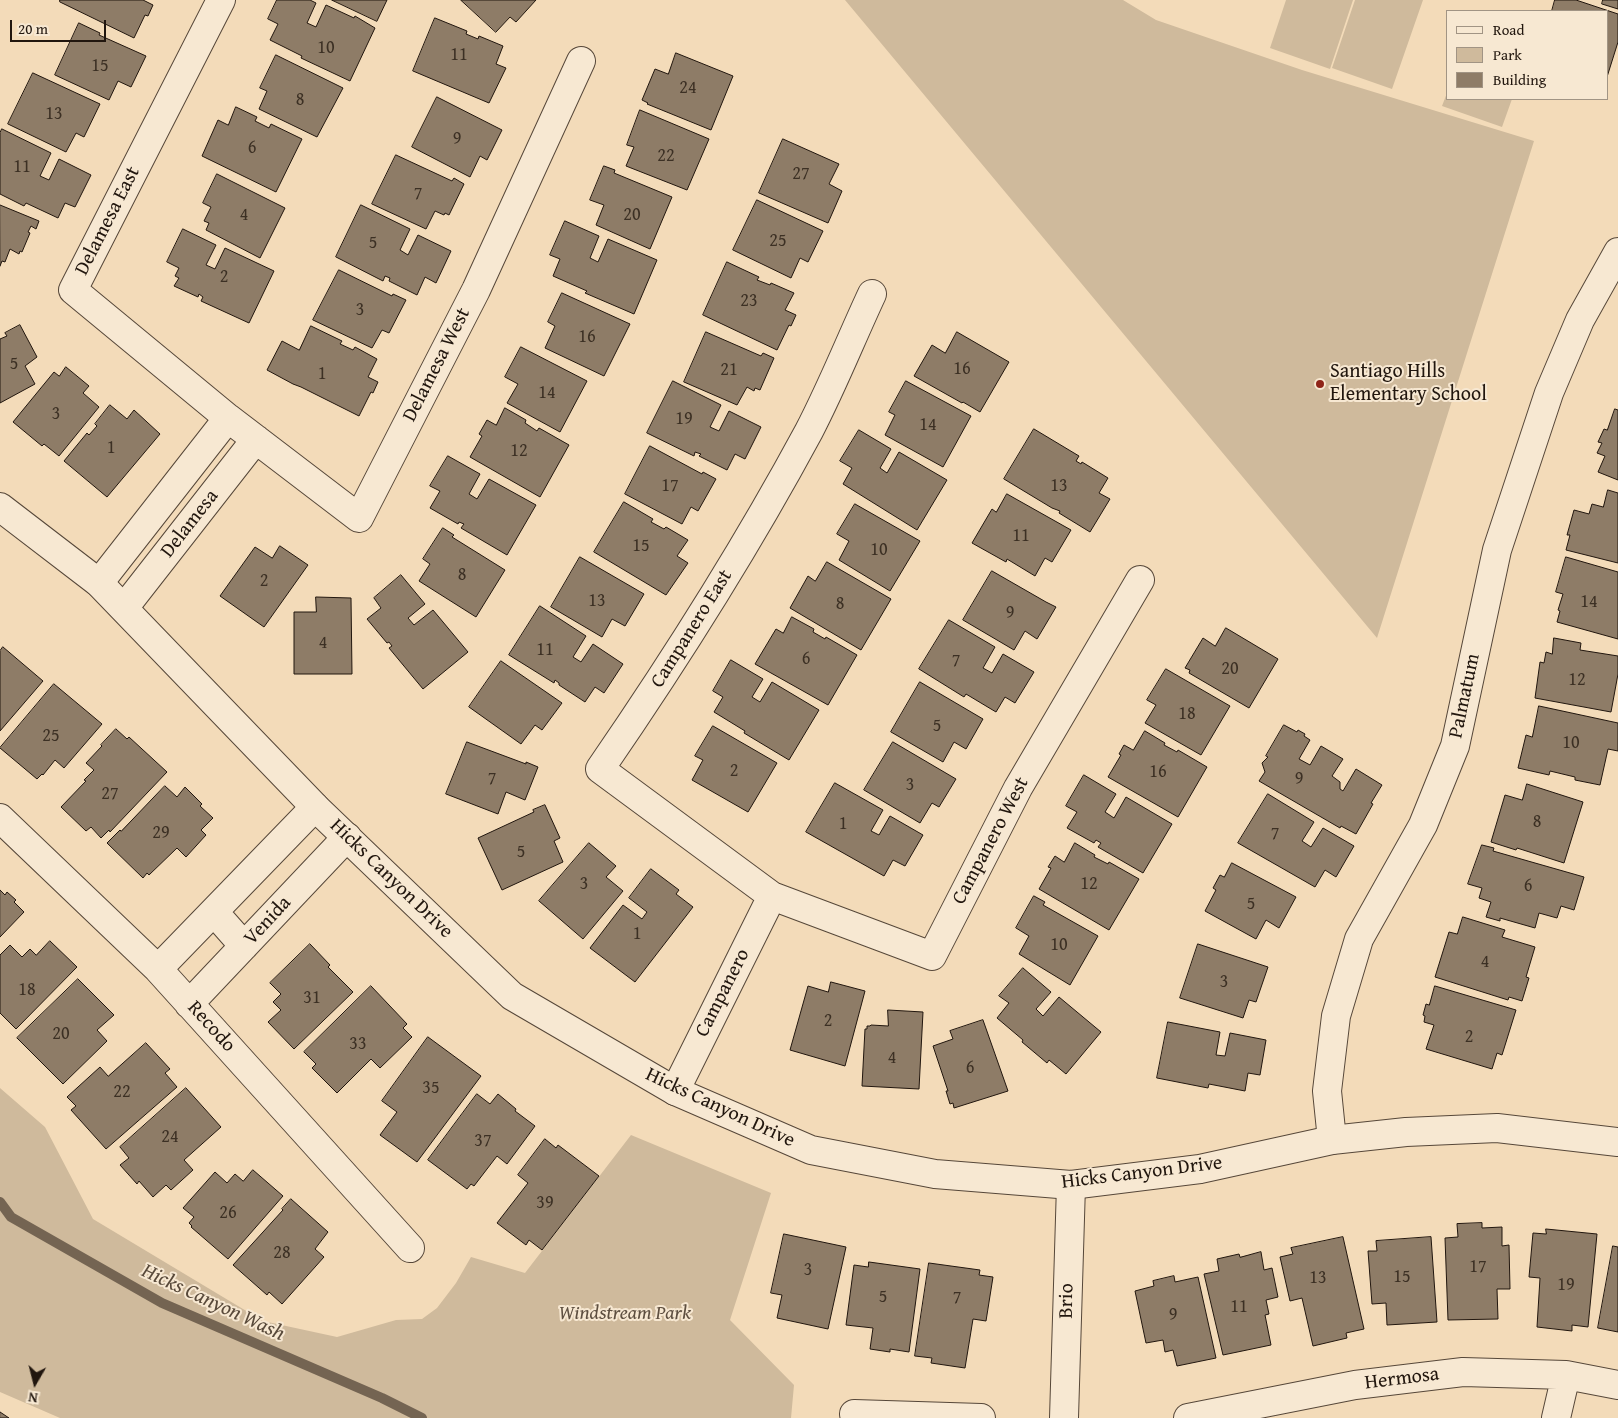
<!DOCTYPE html>
<html>
<head>
<meta charset="utf-8">
<style>
  body { margin:0 }
  #map { position:relative; width:1618px; height:1418px; overflow:hidden; background:#f3dbb9; font-family:"Gentium Book Plus",serif }
  canvas { display:block }
  .legend { position:absolute; left:1446px; top:10px; width:162px; height:90px; box-sizing:border-box; background:#f7e8d2; border:1px solid #a19484; margin:0; padding:6px 9px; list-style:none; font-size:15px; color:#21160e }
  .legend li { display:flex; align-items:center; gap:10px; height:25px }
  .legend b { width:25px; border:1px solid #a19484 }
  .north { position:absolute; left:10px; top:1358px; width:50px; height:50px; -webkit-text-stroke:4px #f7e8d2; paint-order:stroke; rotate:188deg; font-size:14px; font-weight:700; line-height:20px; text-align:center; color:#21160e }
  .north::after { content:''; display:block; margin:auto; width:18px; height:22px; background:#21160e; clip-path:polygon(50% 0,100% 100%,50% 72%,0 100%) }
  .scale { position:absolute; left:10px; top:20px; width:96px; height:22px; box-sizing:border-box; border:2px solid #21160e; border-top:0; padding-left:6px; font-size:15px; line-height:18px; white-space:nowrap; color:#21160e; -webkit-text-stroke:4px #f7e8d2; paint-order:stroke }
</style>
</head>
<body>
<div id="map">
<canvas width="1618" height="1418"></canvas>
<ul class="legend">
<li><b style="height:6px;background:#f7e8d2"></b>Road</li>
<li><b style="height:14px;background:#cfba9c"></b>Park</li>
<li><b style="height:14px;background:#8e7c67"></b>Building</li>
</ul>
<div class="north">N</div>
<div class="scale">20 m</div>
</div>
<script>
const context = document.querySelector('canvas').getContext('2d');
context.lineJoin = 'round';
function fillPath(path, color) { context.fillStyle = color; context.fill(path, 'evenodd'); }
function trace(path, color, width, dash) { context.strokeStyle = color; context.lineWidth = width; context.lineCap = dash ? 'butt' : 'round'; context.setLineDash(dash || []); context.stroke(path); }
function drawText(font, color, halo, rows, align = 'center') {
  context.font = font + ' "Gentium Book Plus",serif'; context.lineWidth = 4; context.setLineDash([]); context.textBaseline = 'middle'; context.strokeStyle = halo; context.fillStyle = color; for (const [text, x, y, turn = 0] of rows) {
    context.save(); context.translate(x, y); context.rotate((+turn || 0) * Math.PI / 180); context.textAlign = isNaN(turn) ? turn : align; if (halo) context.strokeText(text, 0, 0); context.fillText(text, 0, 0); context.restore();
  }
}
fillPath(new Path2D(`
  M845 0H1123L1156 20 1302 70 1534 141 1377 638Z
  M1286 0H1353L1330 69 1270 48Z
  M1355 0H1423L1392 89 1332 68Z
  M1447 93V99H1512L1502 127 1442 106Z
  M0 1088 45 1127 93 1219 263 1321 337 1337 396 1320 422 1319 437 1308 456 1283 471 1257 525 1273 631 1135 771 1193 730 1320 794 1385 791 1418H60L0 1392Z`), '#cfba9c');
trace(new Path2D(`
  M0 1202 11 1217 162 1303 382 1398 422 1418`), '#746452', 10);
const building = new Path2D(`
  M60 0H143L153 5 148 16 145 15 134 38 60 2Z
  M277 0H310L316 3 307 23 316 27 326 5 354 18 355 16 375 28 350 81 301 58 302 56 270 40 278 24 268 19Z
  M332 0H387L377 21Z
  M461 0H536L516 22 510 17 496 32Z
  M1555 0H1576L1618 14V42L1607 77V11H1552Z
  M1603 0H1618V9L1602 4Z
  M435 18 467 31 466 34 478 39 479 36 503 46 496 64 506 68 489 103 413 71Z
  M79 23 100 33 99 35 146 56 131 87 118 81 109 100 55 75Z
  M676 53 733 76 711 130 647 104 648 103 642 100 655 69 668 74Z
  M276 55 343 88 317 137 259 109 267 91 260 88Z
  M33 73 100 104 84 137 76 133 66 152 8 124Z
  M437 97 502 130 487 160 480 156 470 177 412 147Z
  M236 107 257 117 255 121 269 128 271 124 302 139 276 192 202 156 218 120 228 125Z
  M640 110 709 139 687 190 626 166 634 147 627 145Z
  M2 129 51 153 40 176 49 180 59 159 91 175 75 207 65 203 58 218 26 203 24 206 0 194V133Z
  M783 139 839 164 829 184 842 191 828 223 759 193Z
  M396 155 452 181 454 178 464 184 449 215 445 213 444 215 435 211 426 229 372 204Z
  M604 166 615 170 614 173 672 197 650 249 596 225 604 205 590 200Z
  M217 174 285 208 260 258 206 230 209 223 204 221 211 207 203 203Z
  M757 200 823 231 808 262 800 258 791 278 733 250Z
  M0 205 39 221 36 229 31 226 28 232 30 233 22 252 20 251 19 254 10 249 5 262 2 261 0 266Z
  M361 205 410 229 400 250 408 255 418 235 451 251 436 283 425 277 417 295 389 281 390 278 385 276 383 281 336 257Z
  M565 221 599 236 590 258 598 262 608 239 657 260 634 314 585 293 587 291 553 276 560 259 550 255Z
  M183 229 216 245 206 265 215 269 225 248 274 271 249 323 201 301 203 297 199 294 198 297 174 286 179 278 175 276 179 268 167 262Z
  M727 262 759 277 757 280 770 285 771 283 794 293 785 310 796 315 791 326 789 325 777 350 703 315Z
  M339 270 392 296 393 294 406 300 389 333 382 330 372 348 313 320Z
  M562 293 630 324 604 376 545 348 555 326 548 322Z
  M20 325 37 357 25 366 35 384 0 403V339L7 336 5 333Z
  M311 326 342 341 340 344 353 350 355 347 377 359 368 377 378 382 373 393 371 392 359 416 301 387 293 384 267 370 282 341 299 350Z
  M706 332 761 356 763 353 774 358 760 390 755 388 754 391 747 387 737 405 684 382Z
  M957 332 1009 362 980 412 963 402 962 403 914 376 932 345 945 353Z
  M521 347 587 381 560 432 507 403 518 384 505 377Z
  M66 367 89 386 83 393 99 407 59 456 44 444 42 446 13 422 54 372 59 376Z
  M673 381 721 405 710 427 719 431 729 411 761 427 745 459 735 454 727 470 699 456 701 454 695 452 694 456 647 433Z
  M906 381 971 416 943 467 885 435 895 415 889 412Z
  M110 405 127 419 134 410 160 434 107 497 64 461 87 433 89 435 97 426 95 424Z
  M505 408 526 420 525 423 537 431 539 428 569 445 540 497 470 457 482 436 479 434 487 420 496 425Z
  M1615 409 1618 410V480L1598 472 1605 456 1597 453 1602 443 1598 442 1604 429 1607 430Z
  M1034 429 1079 456 1076 461 1081 464 1082 462 1108 478 1099 493 1110 499 1090 532 1059 513 1060 511 1052 508 1004 479Z
  M859 430 891 449 880 468 887 473 899 452 947 480 917 530 843 484 852 468 840 461Z
  M650 446 702 474 703 472 716 479 698 511 691 507 682 524 625 494Z
  M448 456 480 474 469 494 477 499 489 479 536 505 507 555 461 528 464 524 459 522 458 524 430 508 440 491 430 486Z
  M1608 490 1618 493V563L1566 550 1570 535H1567L1574 510 1589 514 1592 504 1603 507Z
  M1007 494 1071 530 1052 562 1045 558 1035 576 1007 559 1006 562 972 543 992 509 996 512Z
  M624 502 653 519 651 522 664 529 666 527 688 540 677 556 688 563 666 595 594 552Z
  M855 504 920 541 890 591 839 560 849 541 837 534Z
  M443 528 454 535 452 537 505 570 476 617 419 581 430 564 423 559Z
  M280 546 308 565 264 627 220 596 255 547 272 558Z
  M580 557 644 594 625 626 612 619 602 637 551 607Z
  M1566 557 1618 572V639L1557 622 1560 611 1558 610 1563 594 1556 592Z
  M827 562 891 599 861 650 790 608 808 576 815 581Z
  M992 571 1046 602 1056 607 1037 639 1025 631 1014 650 963 620Z
  M401 575 425 604 408 618 414 625 433 610 468 652 423 689 389 648 392 646 389 642 387 643 367 619 381 608 374 598Z
  M316 597 351 598 352 674H294V612H316Z
  M540 606 586 636 573 657 581 662 593 644 623 664 604 693 595 687 585 702 559 685V683L555 680 554 683 509 655Z
  M792 617 814 629 813 632 825 639 826 637 857 655 828 705 755 664 776 629 783 633Z
  M949 620 995 647 983 668 992 673 1003 654 1034 672 1015 703 1005 697 996 712 966 694 964 697 919 669Z
  M1226 628 1278 659 1249 708 1189 673 1190 670 1185 668 1203 638 1215 646Z
  M1554 638 1581 643 1580 650 1618 656V674L1611 712 1535 698 1540 662 1544 663 1546 652 1552 654Z
  M3 647 43 681 0 731V651Z
  M731 660 763 679 752 697 760 702 772 682 819 710 789 760 744 733 745 731 714 712 723 697 713 691Z
  M501 661 562 703 542 730 535 725 521 744 469 707Z
  M1166 669 1230 706 1201 755 1145 723 1156 705 1147 700Z
  M920 682 983 719 966 749 954 742 943 762 891 732Z
  M54 684 102 724 64 768 55 760 43 775 42 774 37 779 0 748Z
  M1539 706 1618 723V751L1608 749 1600 785 1575 780V777L1550 771 1549 775 1518 768 1526 735 1532 737Z
  M1284 725 1297 732 1298 730 1305 734 1304 736 1310 740 1299 759 1310 765 1321 746 1343 759 1332 776 1340 782V789L1343 791 1356 769 1382 785 1371 803 1373 804 1356 834 1341 826 1340 828 1259 781 1265 772 1262 763 1268 757 1266 756Z
  M713 726 777 763 748 812 692 780 703 760 695 756Z
  M116 729 127 739 129 737 167 772 110 832 109 830 101 838 91 827 86 831 61 807 86 781 84 780 94 770 86 763 102 746 101 745Z
  M1145 731 1165 743 1164 745 1177 752 1178 750 1207 767 1178 817 1108 777 1121 755 1119 754 1124 745 1133 750Z
  M467 742 526 764V762L538 767 525 800 506 792 498 814 446 794Z
  M893 742 956 779 939 807 932 803 920 823 864 790Z
  M1084 775 1116 794 1105 812 1114 818 1126 797 1172 824 1143 873 1098 847 1101 843 1096 840 1094 843 1067 828 1077 812 1066 806Z
  M835 783 883 810 871 831 879 835 890 816 923 835 905 866 893 860 884 876 806 832Z
  M1527 784 1583 802 1564 863 1517 848 1516 850 1491 842 1505 795 1522 800Z
  M165 786 177 797 185 787 202 804 200 806 213 818 201 830 206 835 186 857 177 848 149 875 147 873 143 878 107 843 120 830 121 831Z
  M1268 794 1314 822 1302 841 1311 847 1323 828 1354 846 1336 877 1325 870 1315 887 1238 843Z
  M545 805 560 838 554 841 563 862 502 890 478 838 534 812 533 810Z
  M589 843 616 866 606 877 623 891 583 939 539 901Z
  M1075 843 1095 855 1094 857 1108 864 1109 862 1139 879 1109 930 1039 889 1051 868 1048 867 1055 856 1064 862Z
  M1482 845 1494 848 1493 851 1584 877 1574 910 1561 906 1557 918 1539 913 1535 928 1500 918V921L1486 917 1491 902 1479 898 1482 888 1468 884Z
  M1232 863 1296 897 1279 928 1266 920 1256 939 1205 911 1216 890 1213 888 1220 875 1224 877Z
  M651 869 679 890 676 894 693 907 635 982 590 948 623 905 642 919 647 912 629 898Z
  M0 890 5 895 7 892 16 900 14 902 24 912 0 937Z
  M1034 896 1045 902 1043 905 1098 936 1070 985 1019 954 1029 936 1016 928Z
  M1463 917 1505 930 1502 937 1535 947 1526 977 1529 978 1522 1001 1509 997 1508 1000 1435 977 1449 932 1457 934Z
  M50 941 77 967 16 1029 0 1013V955L10 945 22 957 30 949 36 955Z
  M310 944 330 965 328 967 353 992 294 1049 268 1022 281 1010 273 1002 281 994 270 983Z
  M1198 944 1268 967 1256 1002 1249 1000 1243 1018 1180 998Z
  M1023 968 1051 992 1036 1009 1043 1016 1059 997 1101 1032 1066 1074 1049 1060 1047 1063 1022 1042 1023 1040 997 1018 1009 1003 999 996Z
  M78 979 114 1015 97 1030 107 1041 63 1084 17 1038Z
  M831 982 865 991 845 1066 790 1050 808 986 828 992Z
  M371 986 407 1024 403 1028 412 1037 380 1068 371 1059 337 1093 312 1068 316 1064 304 1052Z
  M1435 986 1516 1010 1502 1055 1497 1053 1492 1069 1426 1049 1434 1025 1424 1022 1425 1016 1423 1015 1426 1004 1429 1005Z
  M888 1010 923 1012 919 1089 862 1086 865 1029H867V1026H870L871 1025 888 1026Z
  M983 1020 1008 1091 954 1108 953 1103 950 1104 946 1091H948L933 1046 953 1039 950 1031Z
  M1168 1022 1220 1032 1216 1055 1225 1056 1230 1033 1266 1040 1260 1075 1248 1073 1245 1091 1209 1084 1208 1088 1157 1078Z
  M428 1037 481 1076 417 1162 380 1135 397 1112 382 1101Z
  M146 1043 170 1069 165 1073 177 1087 106 1149 71 1110 76 1106 67 1097 100 1067 108 1076Z
  M186 1088 221 1127 184 1160 193 1170 171 1190 166 1185 153 1197 139 1181 137 1184 120 1165 129 1158 120 1147Z
  M477 1094 490 1104 498 1094 516 1109 515 1111 535 1126 507 1164 497 1156 474 1186 471 1184 467 1189 428 1160Z
  M545 1139 556 1148 558 1145 599 1176 542 1250 529 1240 526 1245 497 1223 528 1183 518 1175Z
  M253 1170 283 1196 228 1259 191 1227 192 1226 189 1223 194 1217 183 1208 215 1172 227 1183 235 1174 243 1181Z
  M291 1199 328 1232 315 1249 324 1257 282 1304 269 1292 267 1295 233 1265 283 1210 282 1209Z
  M1482 1223V1228L1502 1227V1246L1509 1245 1510 1289H1497L1498 1319 1448 1320 1445 1238 1458 1237 1457 1224Z
  M1546 1229 1597 1234 1588 1327 1572 1325V1331L1537 1327 1540 1278 1529 1277 1533 1233 1546 1234Z
  M784 1234 846 1247 828 1329 777 1318 782 1295 771 1293Z
  M1343 1237 1364 1329 1346 1333 1347 1338 1313 1346 1302 1298 1290 1301 1280 1257 1293 1254 1291 1248Z
  M1431 1237 1437 1322 1387 1325 1386 1303 1372 1304 1368 1251H1377L1376 1241Z
  M1613 1246 1618 1247V1332L1598 1328Z
  M1261 1252 1264 1270 1272 1268 1278 1297 1266 1300 1269 1314 1265 1315 1271 1345 1223 1355 1204 1274 1219 1271 1217 1259 1239 1254 1240 1257Z
  M869 1262 920 1269 909 1352 890 1349V1352L870 1349 873 1328 846 1325 854 1265 868 1267Z
  M929 1263 980 1270 979 1275 993 1277 986 1321 973 1319 965 1368 931 1363 932 1358 915 1356Z
  M1174 1276 1175 1282 1198 1277 1216 1358 1177 1366 1173 1350 1165 1352 1163 1340 1146 1343 1135 1291 1154 1286 1153 1281Z
  M0 1412 9 1418H0Z`);
fillPath(building, '#8e7c67');
trace(building, '#21160e', 1);
const minor = new Path2D(`
  M221 0 73 290 228 418 359 518 476 290 581 61
  M872 294C851 339 832 387 809 431 746 548 675 660 600 769L772 896 932 956 1018 788 1140 580
  M99 583 228 418
  M124 608 256 439
  M0 818 158 969 410 1248
  M214 912 244 946
  M158 969 315 807
  M189 1004 347 837
  M675 1091 772 896
  M1332 1140 1327 1091 1336 1016 1359 939 1423 825 1455 746 1497 550 1549 393 1580 320 1618 252
  M854 1414 981 1418
  M1064 1418 1071 1185
  M1188 1418 1355 1385 1463 1372 1566 1375 1618 1385
  M1556 1418 1566 1375`);
const tertiary = new Path2D(`
  M0 507 99 583 315 807 512 996 675 1091 811 1150 935 1174 1071 1185 1200 1169 1332 1140 1406 1132 1497 1128 1618 1142`);
trace(minor, '#564739', 30);
trace(tertiary, '#564739', 30);
trace(minor, '#f7e8d2', 28);
trace(tertiary, '#f7e8d2', 28);
for (const [x, y, r, color] of [
  [1320,384,5,"#8f2418"]
]) { const dot = new Path2D(); dot.arc(x, y, r, 0, 2 * Math.PI); context.fillStyle = color; context.fill(dot); trace(dot, '#f7e8d2', 2); }
drawText('18px', '#3c3024', null, [
  ["10",326,48],
  ["11",459,55],
  ["15",100,66],
  ["24",688,88],
  ["8",300,100],
  ["13",54,114],
  ["9",457,139],
  ["6",252,148],
  ["22",666,156],
  ["11",22,167],
  ["27",801,174],
  ["7",418,194],
  ["4",244,215],
  ["20",632,215],
  ["25",778,241],
  ["5",373,243],
  ["2",224,277],
  ["23",749,301],
  ["3",360,310],
  ["16",587,337],
  ["5",14,364],
  ["16",962,369],
  ["21",729,370],
  ["1",322,374],
  ["14",547,393],
  ["3",56,414],
  ["19",684,419],
  ["14",928,425],
  ["1",111,448],
  ["12",519,451],
  ["17",670,486],
  ["13",1059,486],
  ["11",1021,536],
  ["15",641,546],
  ["10",879,550],
  ["8",462,575],
  ["2",264,581],
  ["13",597,601],
  ["14",1589,602],
  ["8",840,604],
  ["9",1010,613],
  ["4",323,643],
  ["11",545,650],
  ["6",806,659],
  ["7",956,661],
  ["20",1230,669],
  ["12",1577,680],
  ["18",1187,714],
  ["5",937,726],
  ["25",51,736],
  ["10",1571,743],
  ["2",734,771],
  ["16",1158,772],
  ["7",492,779],
  ["9",1299,779],
  ["3",910,785],
  ["27",110,794],
  ["8",1537,822],
  ["1",843,824],
  ["29",161,833],
  ["7",1275,834],
  ["5",521,852],
  ["3",584,884],
  ["12",1089,884],
  ["6",1528,886],
  ["5",1251,904],
  ["1",637,934],
  ["10",1059,945],
  ["4",1485,962],
  ["3",1224,982],
  ["18",27,990],
  ["31",312,998],
  ["2",828,1021],
  ["20",61,1034],
  ["2",1469,1037],
  ["33",358,1044],
  ["4",892,1058],
  ["6",970,1068],
  ["35",431,1088],
  ["22",122,1092],
  ["24",170,1137],
  ["37",483,1141],
  ["39",545,1203],
  ["26",228,1213],
  ["28",282,1253],
  ["17",1478,1267],
  ["3",808,1270],
  ["15",1402,1277],
  ["13",1318,1278],
  ["19",1566,1285],
  ["5",883,1297],
  ["7",957,1298],
  ["11",1239,1307],
  ["9",1173,1315]
]);
drawText('20px', '#21160e', '#f7e8d2', [
  ["Delamesa East",108,221,-63],
  ["Delamesa West",437,365,-63],
  ["Delamesa",190,524,-52],
  ["Campanero East",692,629,-58],
  ["Palmatum",1465,696,-78],
  ["Campanero West",991,841,-62],
  ["Hicks Canyon Drive",391,879,44],
  ["Venida",268,921,-47],
  ["Campanero",723,993,-63],
  ["Recodo",211,1027,48],
  ["Hicks Canyon Drive",720,1108,25],
  ["Hicks Canyon Drive",1142,1173,-7],
  ["Brio",1067,1301,-89],
  ["Hermosa",1402,1379,-7]
]);
drawText('20px', '#21160e', '#f7e8d2', [
  ["Santiago Hills",1330,372],
  ["Elementary School",1330,395]
], 'left');
drawText('italic 20px', '#5e4f40', '#f7e8d2', [
  ["Windstream Park",625,1314]
]);
drawText('italic 21px', '#594a3b', '#f7e8d2', [
  ["Hicks Canyon Wash",213,1303,25]
]);
</script>
</body>
</html>
